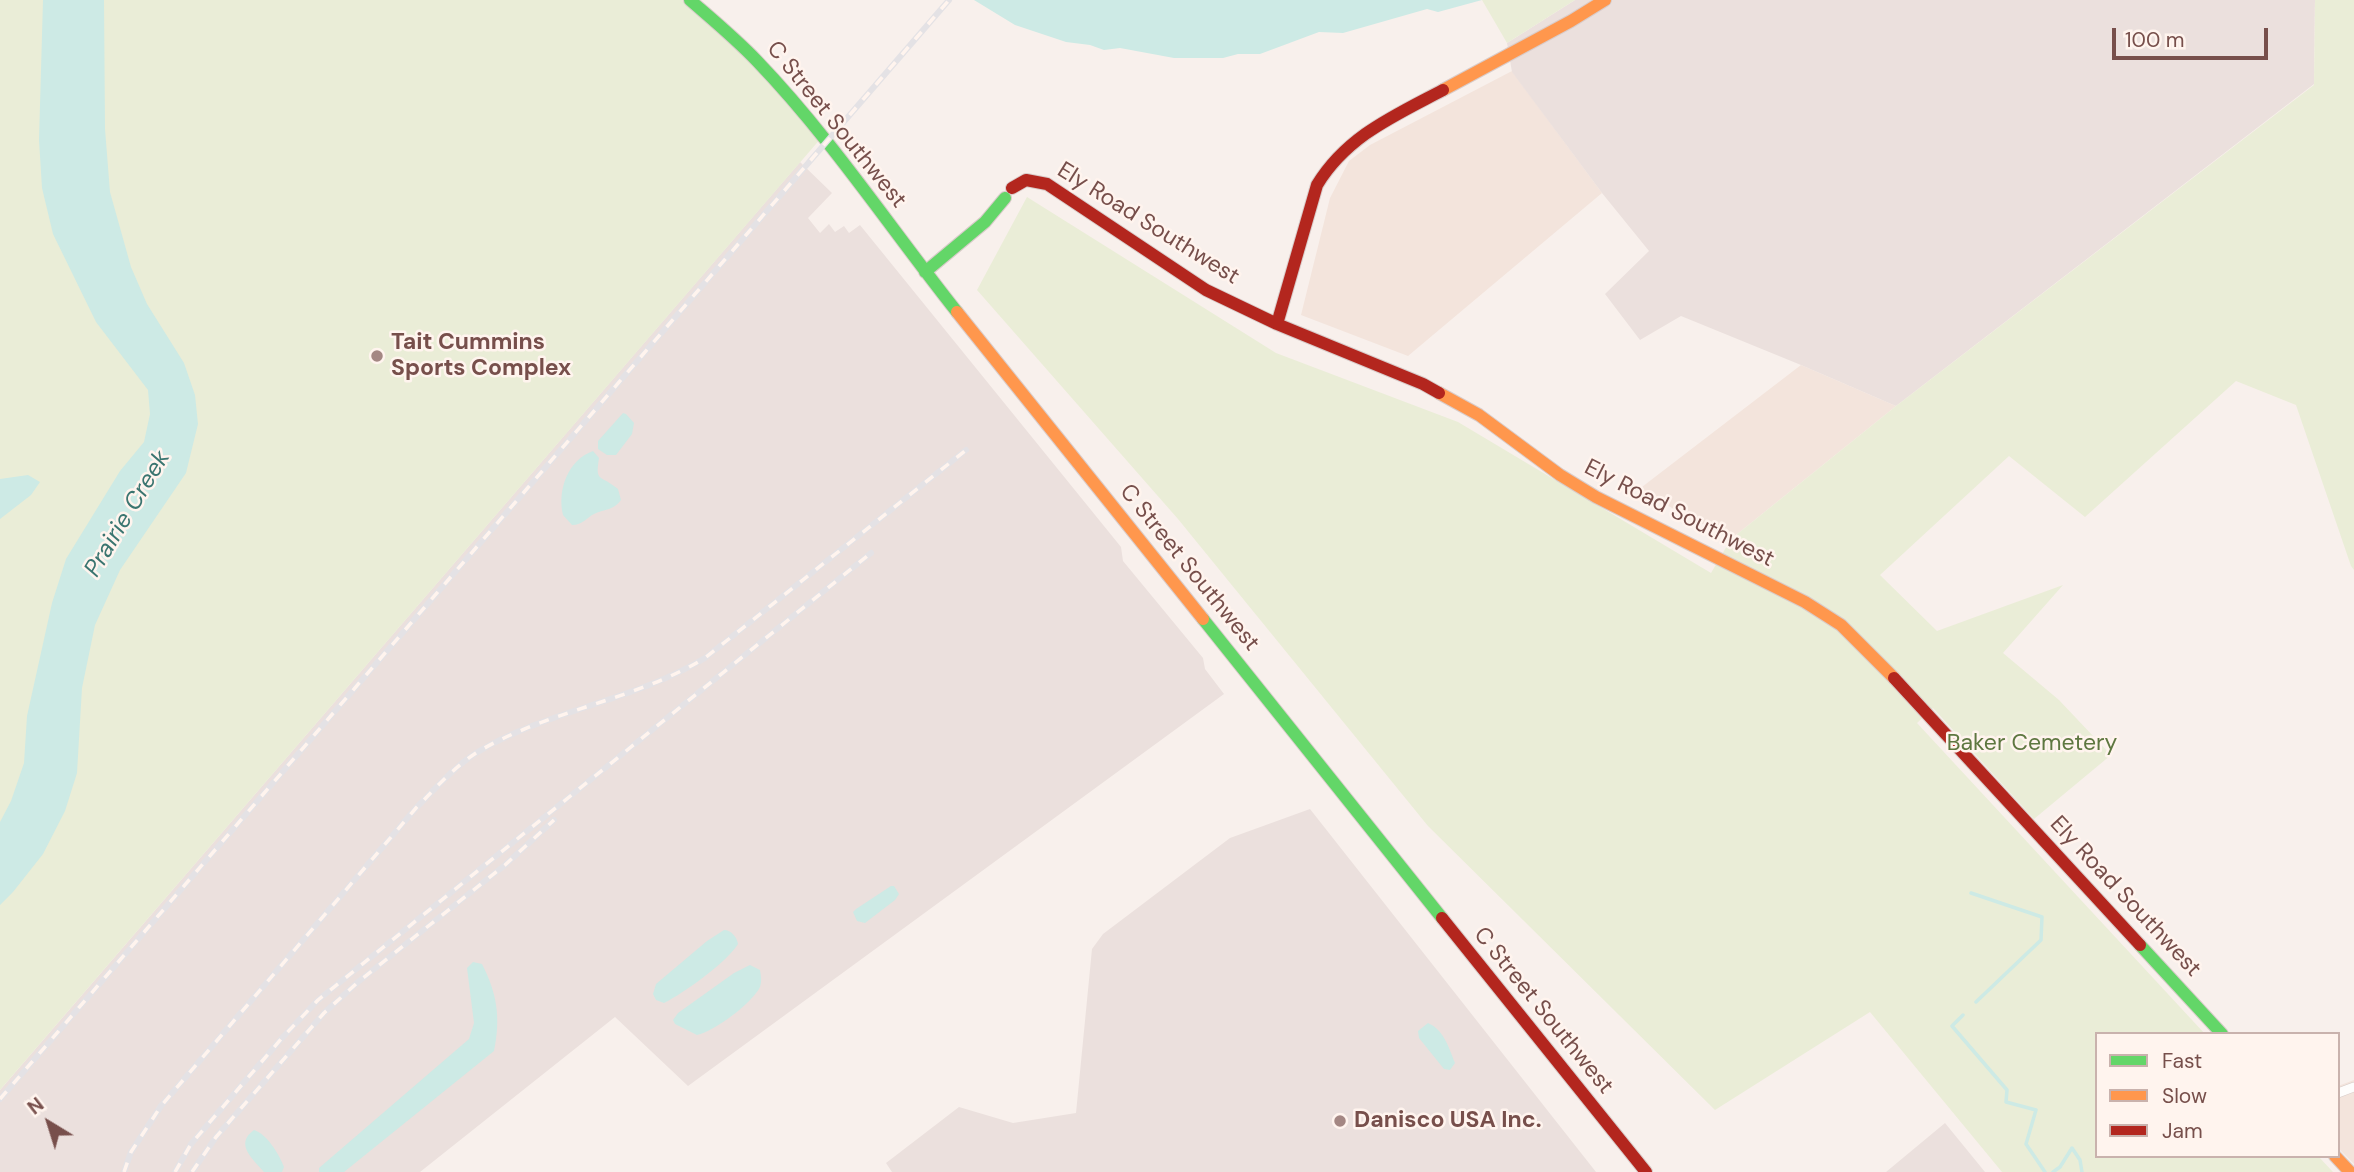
<!DOCTYPE html>
<html>
<head>
<meta charset="utf-8">
<style>
  body { margin:0 }
  #map { position:relative; width:2354px; height:1172px; overflow:hidden; background:#f8f0ec; font-family:"DM Sans",sans-serif }
  canvas { display:block }
  .legend { position:absolute; left:2095px; top:1032px; width:245px; height:126px; box-sizing:border-box; background:#fff4ee; border:2px solid #c9b2ad; margin:0; padding:9px 12px; list-style:none; font-size:21px; color:#774f4b }
  .legend li { display:flex; align-items:center; gap:14px; height:35px }
  .legend b { width:35px; border:2px solid #c9b2ad }
  .north { position:absolute; left:14px; top:1088px; width:70px; height:70px; -webkit-text-stroke:5px #fff4ee; paint-order:stroke; rotate:322deg; font-size:19px; font-weight:700; line-height:28px; text-align:center; color:#774f4b }
  .north::after { content:''; display:block; margin:auto; width:24px; height:32px; background:#774f4b; clip-path:polygon(50% 0,100% 100%,50% 72%,0 100%) }
  .scale { position:absolute; left:2112px; top:28px; width:156px; height:32px; box-sizing:border-box; border:4px solid #774f4b; border-top:0; padding-left:9px; font-size:21px; line-height:24px; white-space:nowrap; color:#774f4b; -webkit-text-stroke:5px #fff4ee; paint-order:stroke }
</style>
</head>
<body>
<div id="map">
<canvas width="2354" height="1172"></canvas>
<ul class="legend">
<li><b style="height:9px;background:#63d668"></b>Fast</li>
<li><b style="height:9px;background:#ff974d"></b>Slow</li>
<li><b style="height:9px;background:#b3261e"></b>Jam</li>
</ul>
<div class="north">N</div>
<div class="scale">100 m</div>
</div>
<script>
const context = document.querySelector('canvas').getContext('2d');
context.lineJoin = 'round';
function fillPath(path, color) { context.fillStyle = color; context.fill(path, 'evenodd'); }
function trace(path, color, width, dash) { context.strokeStyle = color; context.lineWidth = width; context.lineCap = dash ? 'butt' : 'round'; context.setLineDash(dash || []); context.stroke(path); }
function drawText(font, color, halo, rows, align = 'center') {
  context.font = font + ' "DM Sans",sans-serif'; context.lineWidth = 5; context.setLineDash([]); context.textBaseline = 'middle'; context.strokeStyle = halo; context.fillStyle = color; for (const [text, x, y, turn = 0] of rows) {
    context.save(); context.translate(x, y); context.rotate((+turn || 0) * Math.PI / 180); context.textAlign = isNaN(turn) ? turn : align; if (halo) context.strokeText(text, 0, 0); context.fillText(text, 0, 0); context.restore();
  }
}
fillPath(new Path2D(`
  M1512 71 1602 193 1408 356 1301 315 1330 198 1349 161 1370 145Z
  M1801 365 1896 406 1731 539 1638 490Z
  M2354 1080V1164L2338 1148V1086Z`), '#f3e4dc');
fillPath(new Path2D(`
  M1575 0H2315L2314 84 1896 406 1801 365 1681 316 1640 340 1605 294 1649 251 1602 193 1512 72 1507 43Z
  M800 162 832 193 808 218 820 233 829 224 835 232 844 226 849 233 860 225 1121 547 1123 561 1203 658 1205 669 1224 694 688 1086 615 1017 420 1172H0V1090Z
  M1310 809 1596 1172H892L886 1163 959 1107 1013 1123 1076 1113 1092 949 1103 934 1230 838Z
  M1945 1123 1985 1172H1886Z`), '#ebe0dd');
fillPath(new Path2D(`
  M0 0H690L715 19 822 137 0 1090Z
  M1482 0H1575L1507 43Z
  M2315 0H2354V570L2351 566 2296 405 2236 381 2085 517 2009 456 1880 575 1937 631 2063 585 2003 653 2059 700 2111 755 2034 819 1933 708 1917 723 2205 1034H2097V1156H2318L2333 1172H2002L1870 1012 1715 1110 1428 826 1178 519 977 290 1027 197 1276 353 1458 422 1711 573 1731 539 1896 406 2314 85Z`), '#eaedd7');
fillPath(new Path2D(`
  M43 0H104L105 129 110 192 131 267 147 304 184 363 195 395 198 424 186 473 120 570 95 625 82 688 77 773 65 811 43 854 13 892 0 905V822L11 801 24 763 27 716 52 603 66 559 120 471 144 442 150 414 148 390 96 322 53 234 42 188 39 140Z
  M974 0H1482L1438 12 1427 9 1343 33 1319 32 1260 54H1238L1223 58H1174L1120 48 1104 50 1090 45 1066 42 1015 25Z
  M623 413 626 414 634 423 632 434 616 455H607L598 449V441Z
  M593 451 599 458C595 483 600 474 618 489L621 500C614 510 605 509 594 514 586 518 583 525 572 525L563 515C557 490 568 460 593 451Z
  M28 475 40 482 31 495 0 519V479Z
  M891 886H894L899 894 895 900 865 923 857 921 853 912 856 909Z
  M724 930C731 930 737 937 738 944 727 962 684 993 664 1003L656 1000 653 994 656 984 707 941Z
  M473 962 482 964C497 993 501 1018 494 1051L344 1172H319V1168L469 1039 474 1023 467 968Z
  M750 965 760 970C761 976 762 981 760 987 752 1003 715 1031 697 1035L675 1024 673 1020 678 1013 734 973Z
  M1428 1023C1444 1030 1449 1048 1455 1063L1450 1070 1444 1069 1419 1038 1418 1031Z
  M254 1130C267 1134 279 1154 284 1167L282 1172H264C253 1159 234 1144 254 1130Z`), '#cdeae5');
trace(new Path2D(`
  M1971 893 2042 917 2041 940 1976 1002
  M1963 1015 1952 1026 2007 1090 2006 1102 2036 1110 2026 1144 2045 1172
  M2053 1172 2060 1167 2072 1148 2080 1160 2082 1172`), '#cdeae5', 3.5);
const street = new Path2D(`
  M2338 1093 2354 1087`);
const fast = new Path2D(`
  M690 0C713 20 736 39 757 61 831 138 891 229 957 312
  M925 272 985 222 1005 198
  M1203 619 1442 918
  M2140 945 2222 1034`);
const slow = new Path2D(`
  M1443 90 1571 21 1605 0
  M957 312 1203 619
  M1439 393 1479 415 1560 475 1596 497 1805 602 1841 625 1894 678
  M2335 1156 2350 1172`);
const jam = new Path2D(`
  M1012 188 1026 180 1047 184 1206 290 1277 324 1423 384 1439 393
  M1277 324 1317 185C1347 136 1394 116 1443 90
  M1894 678 2140 945
  M1442 918 1646 1172`);
trace(street, '#d6cbc8', 10);
trace(fast, '#d9ccca', 14);
trace(slow, '#d9ccca', 14);
trace(jam, '#d9ccca', 14);
trace(street, '#fefdfc', 9);
trace(fast, '#63d668', 12);
trace(slow, '#ff974d', 12);
trace(jam, '#b3261e', 12);
const rail = new Path2D(`
  M0 1099 949 0
  M124 1172 131 1152 161 1106 416 808C435 789 453 768 476 753 547 710 634 701 705 658L966 450
  M175 1172 191 1144 282 1038 318 1000 871 553
  M192 1172 216 1137 324 1013 358 982 505 865 554 820`);
trace(rail, '#e4e2e5', 6);
trace(rail, '#fff4ee', 3.5, [10]);
for (const [x, y, r, color] of [
  [377,356,7,"#a48783"],
  [1340,1121,7,"#a48783"]
]) { const dot = new Path2D(); dot.arc(x, y, r, 0, 2 * Math.PI); context.fillStyle = color; context.fill(dot); trace(dot, '#fff4ee', 2.5); }
drawText('23px', '#774f4b', '#fff4ee', [
  ["C Street Southwest",836,125,51],
  ["Ely Road Southwest",1148,224,32],
  ["Ely Road Southwest",1679,514,27],
  ["C Street Southwest",1189,568,51],
  ["Ely Road Southwest",2125,897,47],
  ["C Street Southwest",1543,1011,51]
]);
drawText('bold 23px', '#774f4b', '#fff4ee', [
  ["Tait Cummins",391,343],
  ["Sports Complex",391,369],
  ["Danisco USA Inc.",1354,1121]
], 'left');
drawText('23px', '#5e7740', '#fff4ee', [
  ["Baker Cemetery",2032,744]
]);
drawText('italic 24px', '#3a7570', '#fff4ee', [
  ["Prairie Creek",128,514,-59]
]);
</script>
</body>
</html>
